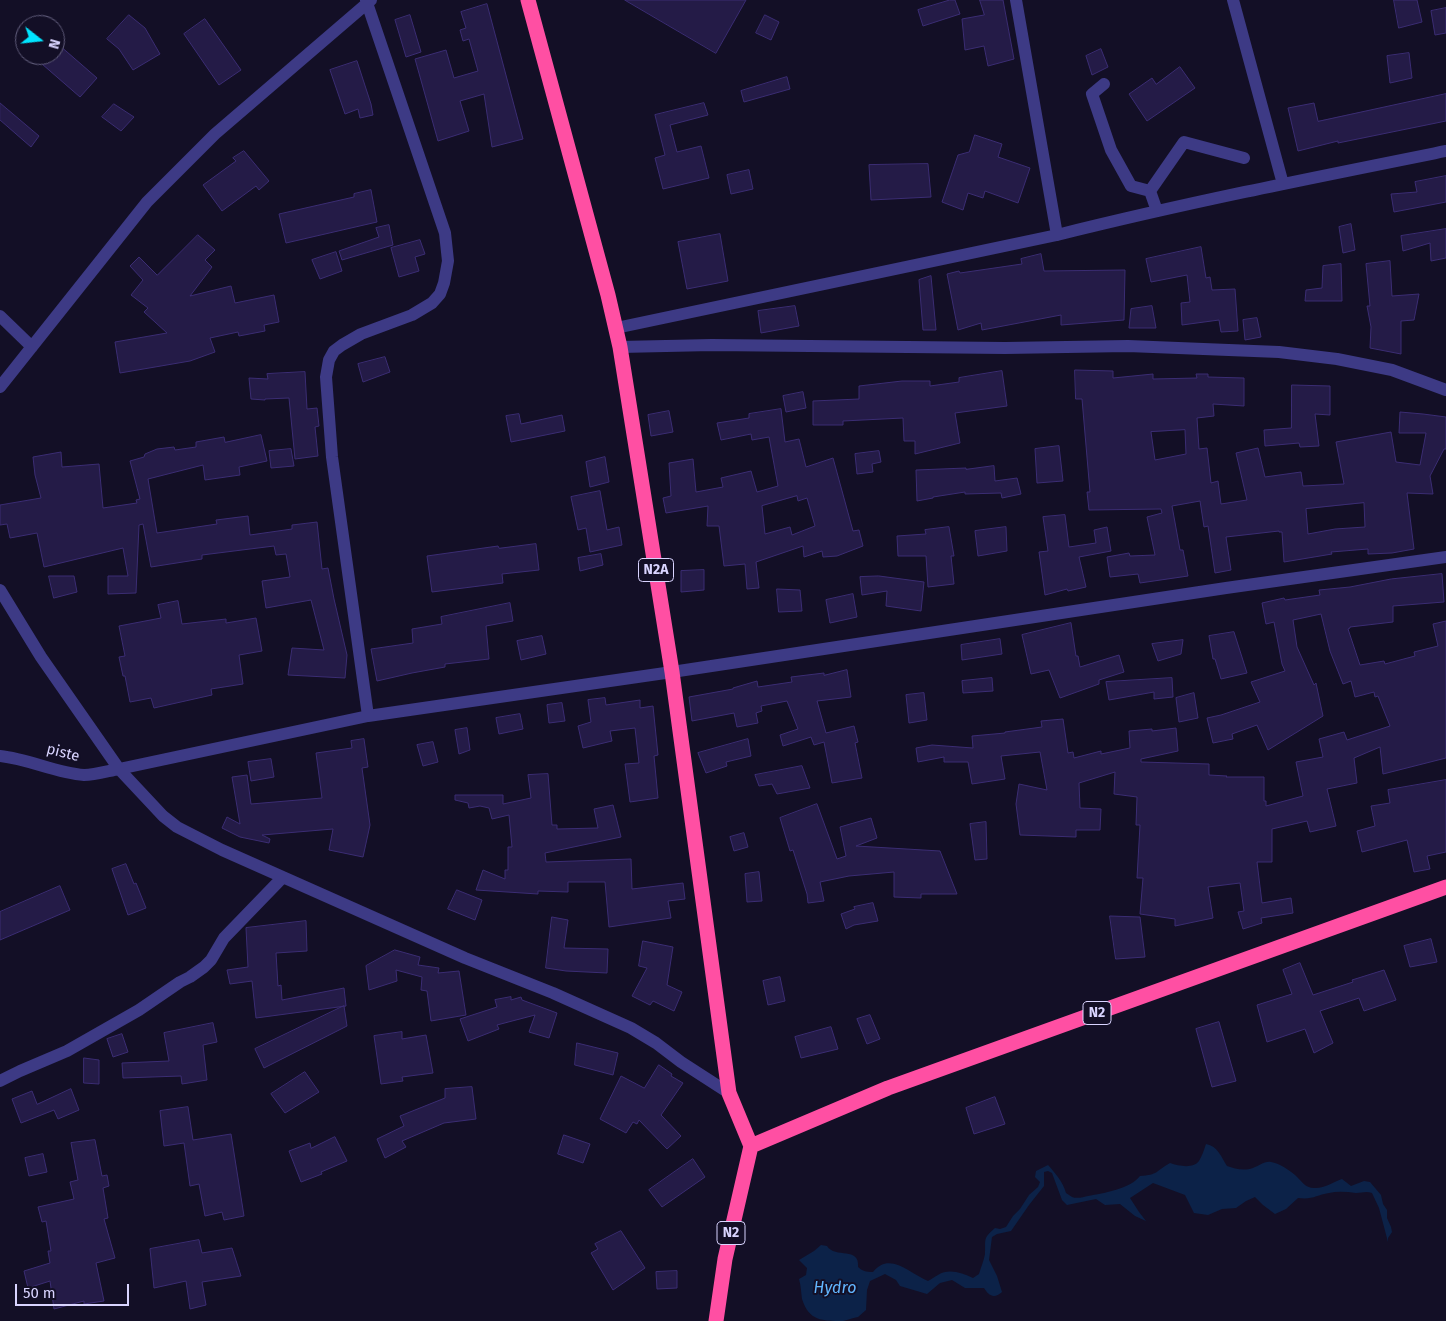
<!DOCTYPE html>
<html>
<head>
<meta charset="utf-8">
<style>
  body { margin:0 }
  #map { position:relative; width:1446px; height:1321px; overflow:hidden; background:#130f26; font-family:"Fira Sans",sans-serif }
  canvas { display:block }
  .north { position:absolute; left:15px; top:15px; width:50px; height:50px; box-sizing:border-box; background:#130f26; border:1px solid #625e7d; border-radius:50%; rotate:106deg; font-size:14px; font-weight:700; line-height:20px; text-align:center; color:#d9d4ff }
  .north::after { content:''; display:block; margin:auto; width:18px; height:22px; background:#00e5ff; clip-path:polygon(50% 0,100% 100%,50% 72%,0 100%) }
  .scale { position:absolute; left:15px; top:1284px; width:114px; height:22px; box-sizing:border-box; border:2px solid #d9d4ff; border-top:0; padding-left:6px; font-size:15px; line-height:18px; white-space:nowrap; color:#d9d4ff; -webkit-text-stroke:4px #130f26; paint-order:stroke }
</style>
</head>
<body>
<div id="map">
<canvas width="1446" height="1321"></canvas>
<div class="north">N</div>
<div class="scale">50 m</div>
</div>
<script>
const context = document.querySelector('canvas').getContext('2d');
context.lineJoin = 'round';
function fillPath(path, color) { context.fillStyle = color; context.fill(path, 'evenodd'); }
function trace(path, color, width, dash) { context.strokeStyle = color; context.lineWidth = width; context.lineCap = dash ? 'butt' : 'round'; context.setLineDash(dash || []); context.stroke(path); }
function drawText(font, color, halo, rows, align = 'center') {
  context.font = font + ' "Fira Sans",sans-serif'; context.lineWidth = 4; context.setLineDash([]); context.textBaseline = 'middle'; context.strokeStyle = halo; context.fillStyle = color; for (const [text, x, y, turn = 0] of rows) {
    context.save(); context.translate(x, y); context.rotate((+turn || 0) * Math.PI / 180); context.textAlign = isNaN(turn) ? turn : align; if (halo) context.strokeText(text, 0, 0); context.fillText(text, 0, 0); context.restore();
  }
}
fillPath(new Path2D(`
  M1206 1144C1218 1146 1221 1157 1227 1166 1235 1169 1244 1171 1253 1168 1259 1166 1264 1161 1271 1162 1279 1163 1289 1170 1295 1175 1302 1181 1305 1189 1316 1188 1325 1188 1333 1182 1342 1179L1351 1186 1364 1181 1370 1182 1381 1195 1383 1204 1387 1210V1218L1391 1227 1392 1232 1388 1238V1242L1379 1208 1372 1193C1366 1191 1362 1193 1356 1193 1347 1192 1338 1191 1329 1193 1316 1195 1313 1200 1298 1198L1286 1209 1275 1214 1263 1205 1255 1197 1246 1201 1236 1208 1222 1209 1208 1215 1194 1213 1185 1195 1153 1183 1130 1198 1139 1212 1146 1221 1135 1216 1120 1204 1105 1205 1096 1199 1067 1205 1062 1200 1052 1173 1048 1171 1044 1172V1186L1029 1205 1011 1231 997 1234 992 1237 989 1260 997 1276 1002 1292C994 1299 989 1296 984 1288H965L952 1280 940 1283 927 1294 900 1286 896 1280 885 1274 870 1281 867 1290 866 1310 858 1317C851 1318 849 1320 843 1321 822 1321 809 1321 802 1299 801 1292 801 1286 799 1279L806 1275 807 1268 799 1260 814 1251 821 1245 827 1246C835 1259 860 1246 858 1267 862 1271 866 1272 873 1272 890 1251 910 1274 928 1281 932 1279 934 1277 938 1275 949 1268 962 1273 973 1278L979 1274C981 1267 984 1260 985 1254 986 1240 982 1239 995 1228L1000 1229 1006 1227 1013 1216 1020 1209 1029 1195 1038 1187 1040 1182 1035 1177 1036 1171 1048 1165C1056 1174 1063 1182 1066 1193 1068 1194 1070 1196 1072 1197 1077 1199 1084 1197 1088 1196 1104 1193 1130 1189 1140 1176 1158 1175 1156 1171 1170 1163 1179 1166 1193 1169 1199 1161 1202 1156 1204 1150 1206 1144Z`), '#0c2248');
const building = new Path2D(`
  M625 0H746L716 53Z
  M950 0H955L960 14 923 26 918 10Z
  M980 0H1003L1014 59 988 66 984 46 965 50 962 19 984 15Z
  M1394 0H1417L1422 22 1399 28Z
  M487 4 523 139 492 147 484 94 460 101 469 131 438 141 415 59 446 50 454 78 478 71 469 39 463 41 460 30 466 28 461 12Z
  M1446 8V33L1435 35 1431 11Z
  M129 15 145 28 160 54 133 70 119 49 107 39Z
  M410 15 421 52 406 57 395 20Z
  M765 15 779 22 771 40 756 33Z
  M205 19 241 70 219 85 184 34Z
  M59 45 97 78 80 97 42 64 50 55H55V50Z
  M1101 49 1108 67 1092 75 1086 56Z
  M1409 53 1412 78 1390 83 1387 56Z
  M357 61 371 104 373 115 360 118 358 109 345 114 330 70Z
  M1180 67 1195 88 1147 121 1129 94 1152 78 1156 84Z
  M787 77 790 89 744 102 741 91Z
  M1446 94V121L1338 143V141L1298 151 1288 108 1314 103 1318 121Z
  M0 103 39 136 31 147 0 120Z
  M704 103 708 115 670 125 677 152 701 146 709 178 663 189 655 158 665 155 655 115Z
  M114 104 134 117 121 131 102 117Z
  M975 135 1002 144 998 157 1030 168 1018 203 985 191 983 198 968 193 963 210 942 202 958 155 969 152Z
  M244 151 269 181 259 190 256 186 222 211 203 185 236 161 233 158Z
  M928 164 931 197 871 200 869 165Z
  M749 170 753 189 731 194 727 175Z
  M1446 176V202L1394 212 1391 194 1417 192 1415 182Z
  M371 190 377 222 286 243 279 214 354 197V194Z
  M1351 224 1355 250 1343 253 1339 227Z
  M389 225 393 245 342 260 339 251 379 237 376 228Z
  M1446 229V258L1431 261 1430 243 1403 251 1401 236Z
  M720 234 728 281 687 289 678 242Z
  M198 235 215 250 205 260 212 267 190 296 231 286 235 303 274 295 279 322 264 325 265 331 239 336 238 332 210 338 215 352 190 361 120 373 115 342 167 333 144 312 148 308 131 295 143 280 130 266 139 257 157 275Z
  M420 240 425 254 415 257 419 271 399 277 391 248Z
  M1201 247 1206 278 1210 277 1212 290 1235 289 1238 331 1221 332 1219 320 1182 325 1181 303 1190 302 1187 275 1151 282 1146 259Z
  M336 252 342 271 320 279 312 260Z
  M1041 254 1044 271 1125 270 1124 320 1061 325V315L982 330 981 323 958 330 947 274 959 271 960 273 1022 264 1021 259Z
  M1390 261 1392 296 1419 294 1414 320 1401 321V354L1370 348 1371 327 1367 306H1370L1366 264Z
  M1341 264 1342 301H1305L1306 290 1322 288 1323 266Z
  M931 276 936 330H923L919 280Z
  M795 306 799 326 761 333 758 311Z
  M1152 306 1156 328H1129L1131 309Z
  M1257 318 1261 337 1245 340 1243 320Z
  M385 357 390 372 363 382 358 364Z
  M1075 370 1113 371V378L1153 374V379L1197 378 1196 374H1208V377L1244 378V406L1213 404 1214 416 1197 418 1199 449 1207 448 1211 483 1218 481 1221 504 1247 500 1236 453 1258 448 1265 477 1301 472 1303 486 1344 484 1336 442 1391 432 1396 462 1420 465 1426 433H1399L1400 412 1423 414 1446 417V449H1444L1430 476 1433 494 1407 493 1414 549 1392 553 1368 554V549L1331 552 1332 554 1284 562 1282 532H1279V531L1226 537 1231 570 1215 573 1208 526 1204 527 1200 501 1172 506 1180 550H1183L1188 576 1140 583 1138 574 1110 577 1107 557 1129 553 1130 556 1155 555 1147 517 1162 513 1161 509 1089 510 1087 492H1090L1082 399H1076ZM1185 430 1186 454 1155 460 1151 432ZM1364 503 1365 527 1335 529 1308 534 1306 509Z
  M1002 371 1007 406 955 413 960 443 915 454V441H904L903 418 843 421V425H813V401L859 399V386L902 381H930V386L959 382V378Z
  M305 372 307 409 317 408 319 426 315 427 318 456 295 459 289 398 265 399V400L251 399 249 378 268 379 267 374Z
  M1292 385 1330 386V415L1315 414 1319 446 1300 447 1299 443 1265 446 1264 430 1291 428Z
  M803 392 806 408 786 412 783 396Z
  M781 409 785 442 799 439 806 467 833 458 853 531 859 530 863 546 837 556 823 557 822 551 804 557 803 546 756 562 759 588 747 589 745 564 724 566 719 526H707L708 506 666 513 663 498 671 496 669 463 693 459 696 492 723 487 721 478 751 471 757 492 778 486 769 437 752 440 751 434 721 440 717 423 749 418V414ZM797 496 798 501 807 498 815 526 792 535 790 527 765 534 762 506Z
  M669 411 673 432 651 436 648 415Z
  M519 414 521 424 562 415 565 431 511 442 506 416Z
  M261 435 267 461 239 467 240 475 205 480 203 465 148 479 157 533 217 524 216 520 248 516 250 535 292 529V525L317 522 322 569 328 568 334 599 347 655 345 678 288 675 292 648 324 650 311 600 266 608 262 581 290 577 286 554 276 555 274 546 202 555V559L151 567 143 524 139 525 136 593 108 594V576H128L123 548 44 567 37 533 10 538 7 524 0 525V505L41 498 35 475 33 457 61 452 62 467 99 464 103 508 137 503 136 500 140 499 130 461 144 457 145 454 157 449 174 447 175 450 196 447V442L224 437 225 442Z
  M1059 446 1063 481 1037 483 1035 449Z
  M291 449 294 466 271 468 269 451Z
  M879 451 881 462 872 464 873 472 857 474 855 454Z
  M605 457 609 482 590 487 586 462Z
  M994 466 995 481 1017 478 1021 494 1002 498 1001 493 965 494V492L933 497V498L917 501 916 470 966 468V469Z
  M600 491 607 530 619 527 622 545 590 552 586 528 578 530 571 497Z
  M1065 515 1069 547 1096 543 1094 530 1107 527 1111 551 1079 557 1086 587 1068 591 1067 589 1045 595 1039 552 1048 551 1043 517Z
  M949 527 954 556H951L954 584 928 587 926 556H898L897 536 926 534 925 530Z
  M1006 527 1007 551 978 556 975 531Z
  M536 544 539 570 502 574 503 583 432 592 427 556 498 546 499 548Z
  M601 554 603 565 580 571 578 558Z
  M704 570V590L681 592V571Z
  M1442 574 1444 602 1393 606V622L1350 627V628L1348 629 1360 665 1384 661 1385 664 1415 656 1414 652 1438 646 1433 624 1446 621V758L1383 774 1380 747 1354 758 1357 783 1327 789 1336 826 1310 832 1307 821 1272 829V862H1257L1262 903 1291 898 1293 913 1261 918 1262 923 1243 929 1238 912 1244 911 1240 883 1208 887 1213 918 1175 926V919L1140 914 1143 878H1137L1140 825H1136L1137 797 1114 794 1115 772 1079 783 1080 808 1101 809 1100 830H1076V837L1020 835 1016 804 1019 784 1047 790 1040 752 1001 756 1005 779 972 784 968 762H944V757L918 762 916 748 932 745 973 748 972 736 1005 733V732L1042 727 1041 721 1063 719 1068 753 1073 752 1074 758 1101 751V754L1130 748 1129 731 1152 729V731L1176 728 1178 751 1141 759V762L1209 764V775L1227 776 1226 777H1264V801H1266V806L1303 796 1296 762 1323 757 1319 739 1344 732 1347 740 1390 726 1378 696 1375 697 1374 692 1355 697 1351 681 1343 684 1330 651 1321 614 1293 620 1297 647 1314 685 1316 683 1323 716 1268 750 1257 725 1232 734 1233 739 1213 743 1207 718 1221 715 1260 702 1251 682 1285 671 1282 664 1274 622 1266 624 1262 603 1284 598 1285 600 1320 595 1319 590 1350 587 1391 579Z
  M49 576H74L77 592 54 598Z
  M879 576 924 582 921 611 886 606 887 591 862 595 860 577Z
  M777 589 800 590 802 611 779 612Z
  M853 594 857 617 830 623 826 600Z
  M178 601 182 624 226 619V623L256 618 262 651 239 655 243 684 211 689 212 695 154 708 151 698 130 702 125 676H123L119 657 125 656 119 626 161 618 158 605Z
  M510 603 513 621 486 626 489 659 445 664V667L412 673 377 681 371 649 413 643 412 629 442 624 441 617Z
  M1071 623 1076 656H1078L1080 667 1119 655 1124 672 1099 680V684L1060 698 1049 670 1031 674 1022 635Z
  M1234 632 1247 673 1221 679 1215 659H1213L1209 636Z
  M542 636 546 654 521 660 517 641Z
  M1000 639 1002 654 962 660 961 645Z
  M1183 640 1181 654 1158 661 1152 644Z
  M847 670 851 697 817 701 826 733 854 726 858 742 855 743 862 778 832 783 824 742 814 745 811 737 783 746 780 735 798 729 787 701 761 706 762 711 756 713 758 723 737 727 734 713 692 721 689 697 733 689V688L757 681 758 687 792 682 791 677 824 673V675Z
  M992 678 993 691 963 693 962 681Z
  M1172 678 1173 697 1154 699V692L1109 700 1106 682Z
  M924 693 927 720 909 723 906 695Z
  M1194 693 1198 718 1179 722 1176 698Z
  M605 698 606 705 640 700V708L653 706 658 755 654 756 658 798 630 802 625 764 639 763 635 728 610 731 612 741 583 748 578 726 591 722 588 700Z
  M562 703 565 721 549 723 547 705Z
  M520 714 523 729 499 734 496 718Z
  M467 728 470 750 459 754 455 730Z
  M364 739 368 767 362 768 370 825 363 857 329 850 333 829 262 835 270 839 269 843 240 837 222 828 227 817 240 824 232 777 247 775 251 804 322 798 316 753 352 748 351 741Z
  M748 739 751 756 726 762 727 766 706 773 698 753Z
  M433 742 438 762 423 766 417 745Z
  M271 759 274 777 251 781 248 762Z
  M802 766 810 788 777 794 772 784 759 786 755 775Z
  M548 774 552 825H557V829L598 828 594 809 613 805 621 837 545 853 546 862 631 859 632 889 683 883 685 899 668 901 671 918 609 927 605 882H568V892L538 891V894L476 890 483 870 505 879V870H508V847H512L509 815 492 819 489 808 480 806 469 808 468 803 455 800V795H503V804L531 798 528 775Z
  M1446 780V852L1427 856 1430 869 1414 872 1407 840 1362 852 1357 831 1375 826 1371 806 1390 803 1388 790Z
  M817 804 837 859 846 856 840 827 871 818 877 838 856 846 940 851 957 894H921V898L894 897V872L849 876 820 882 824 901 808 903 807 894 793 850 790 851 780 818Z
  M986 822 987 859 975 860 970 824Z
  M744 833 748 847 734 851 730 837Z
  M126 864 134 884 136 883 146 908 128 915 112 869Z
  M759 872 762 901 747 902 745 874Z
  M60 886 70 910 0 940V912Z
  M457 890 482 900 475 920 448 909Z
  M873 903 878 921 854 925 846 929 841 914 855 909 854 907Z
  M1110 916 1140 917 1145 957 1116 959Z
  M552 917 568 920 564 948 608 949 607 973 566 971 546 968Z
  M306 921 307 951 276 953 278 986 281 985 282 1000 344 988 346 1006 256 1018 252 981 230 984 227 970 248 967 246 928Z
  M1431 939 1437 962 1410 967 1404 946Z
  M643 941 673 947 667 985 682 992 674 1011 653 1001 650 1005 632 996 647 968 639 966Z
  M395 950 420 957 418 965 439 968 438 973 459 971 466 1015 431 1021 427 991 421 990 422 977 396 970 397 981 369 990 366 966Z
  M1300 963 1313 995 1353 982 1352 980 1384 970 1396 1000 1364 1011 1359 998 1320 1011 1333 1043 1314 1053 1305 1029 1267 1042 1257 1005 1292 994 1283 970Z
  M780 977 785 1001 768 1005 763 981Z
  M511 997V1000L521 997 522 1000 557 1013 549 1038 529 1032 535 1015 497 1025 499 1029 468 1041 460 1019 497 1007 495 1000Z
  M344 1006 347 1026 264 1068 255 1049Z
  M870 1015 880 1039 867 1044 857 1019Z
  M1219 1022 1236 1081 1212 1087 1196 1029Z
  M213 1023 217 1042 203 1045 207 1080 182 1084 181 1076 123 1078 122 1063 169 1061 164 1033Z
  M831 1027 838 1049 801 1058 795 1037Z
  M402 1032V1039L426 1035 433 1073 402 1077 403 1081 381 1084 374 1036Z
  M122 1034 128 1052 113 1057 107 1039Z
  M577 1043 618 1053 613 1075 575 1065Z
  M84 1058 99 1060V1084L84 1083Z
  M659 1065 672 1074 671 1076 683 1083 661 1115 681 1136 667 1149 639 1120 637 1124 633 1122 626 1133 600 1119 621 1076 644 1088Z
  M305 1072 319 1092 285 1113 271 1094Z
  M472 1087 476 1119 444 1123 402 1141 406 1147 385 1158 377 1139 404 1126 400 1116 445 1098V1089Z
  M71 1089 79 1110 58 1119 54 1110 21 1123 12 1099 32 1091 37 1104Z
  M995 1097 1005 1124 974 1134 966 1108Z
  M188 1107 193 1140 231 1134 244 1216 224 1220 222 1212 205 1216 199 1184 190 1186 184 1143 164 1146 160 1111Z
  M564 1135 590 1144 583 1163 558 1154Z
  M335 1137 347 1161 321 1172 322 1174 301 1182 289 1151 310 1143 311 1148Z
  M95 1140 102 1176 107 1175 109 1186 103 1188 108 1218 104 1219 115 1258 96 1263 104 1301 84 1304V1301L54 1309 50 1281 28 1288 24 1271 50 1263 48 1251H51L46 1221 42 1222 38 1207 74 1199 70 1182 78 1180 71 1143Z
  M43 1154 47 1172 29 1176 25 1158Z
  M693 1159 705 1177 662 1207 649 1190Z
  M621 1231 645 1268 613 1290 591 1253 598 1249 595 1244Z
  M199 1240 202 1253 232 1248 241 1276 202 1282 206 1305 190 1309 186 1281 154 1288 150 1249Z
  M677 1271V1288L657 1289 656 1272Z`);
fillPath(building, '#241b47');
trace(building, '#3b2d73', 1);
trace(new Path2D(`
  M366 0 445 233 448 261 444 283 440 294 432 303 412 315 361 334 342 345 334 351 329 360 326 377 332 457 368 716
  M1016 0 1057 235
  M1233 0 1283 184
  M1104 84 1092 94 1111 150 1131 186 1150 191 1157 211
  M1150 191 1184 142 1244 158
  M0 316 32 347
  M616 328 1057 235C1185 203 1316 177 1446 151
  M620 347 712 345 1005 348 1128 346 1279 352 1337 359 1392 370 1446 390
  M0 387 147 202 215 134 371 0
  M0 590 41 657 119 769 163 816 177 827 222 850 465 958 553 993 631 1028 656 1043 681 1062 729 1093
  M0 756C29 759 56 773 84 775 95 775 108 771 119 769L368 716 672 672 1226 588 1446 557
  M0 1081 20 1071 67 1051 139 1010 180 982 190 977 204 967 211 960 224 938 283 877`), '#3d3a85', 12);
trace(new Path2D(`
  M528 0 608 295 620 347 672 672 729 1093 751 1146 725 1259 716 1321
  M751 1146 888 1088 1446 887`), '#ff4fa3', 15);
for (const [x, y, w] of [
  [656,570,35],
  [1097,1013,28],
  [731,1233,28]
]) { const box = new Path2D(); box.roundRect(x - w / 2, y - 11.5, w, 23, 4); context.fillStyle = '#130f26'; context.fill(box); trace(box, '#d9d4ff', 1); }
drawText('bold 14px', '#d9d4ff', null, [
  ["N2A",656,570],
  ["N2",1097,1013],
  ["N2",731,1233]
]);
drawText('15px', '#d9d4ff', '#130f26', [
  ["piste",63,753,14]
]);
drawText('italic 16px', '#62b6ff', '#130f26', [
  ["Hydro",835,1289]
]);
</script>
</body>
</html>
